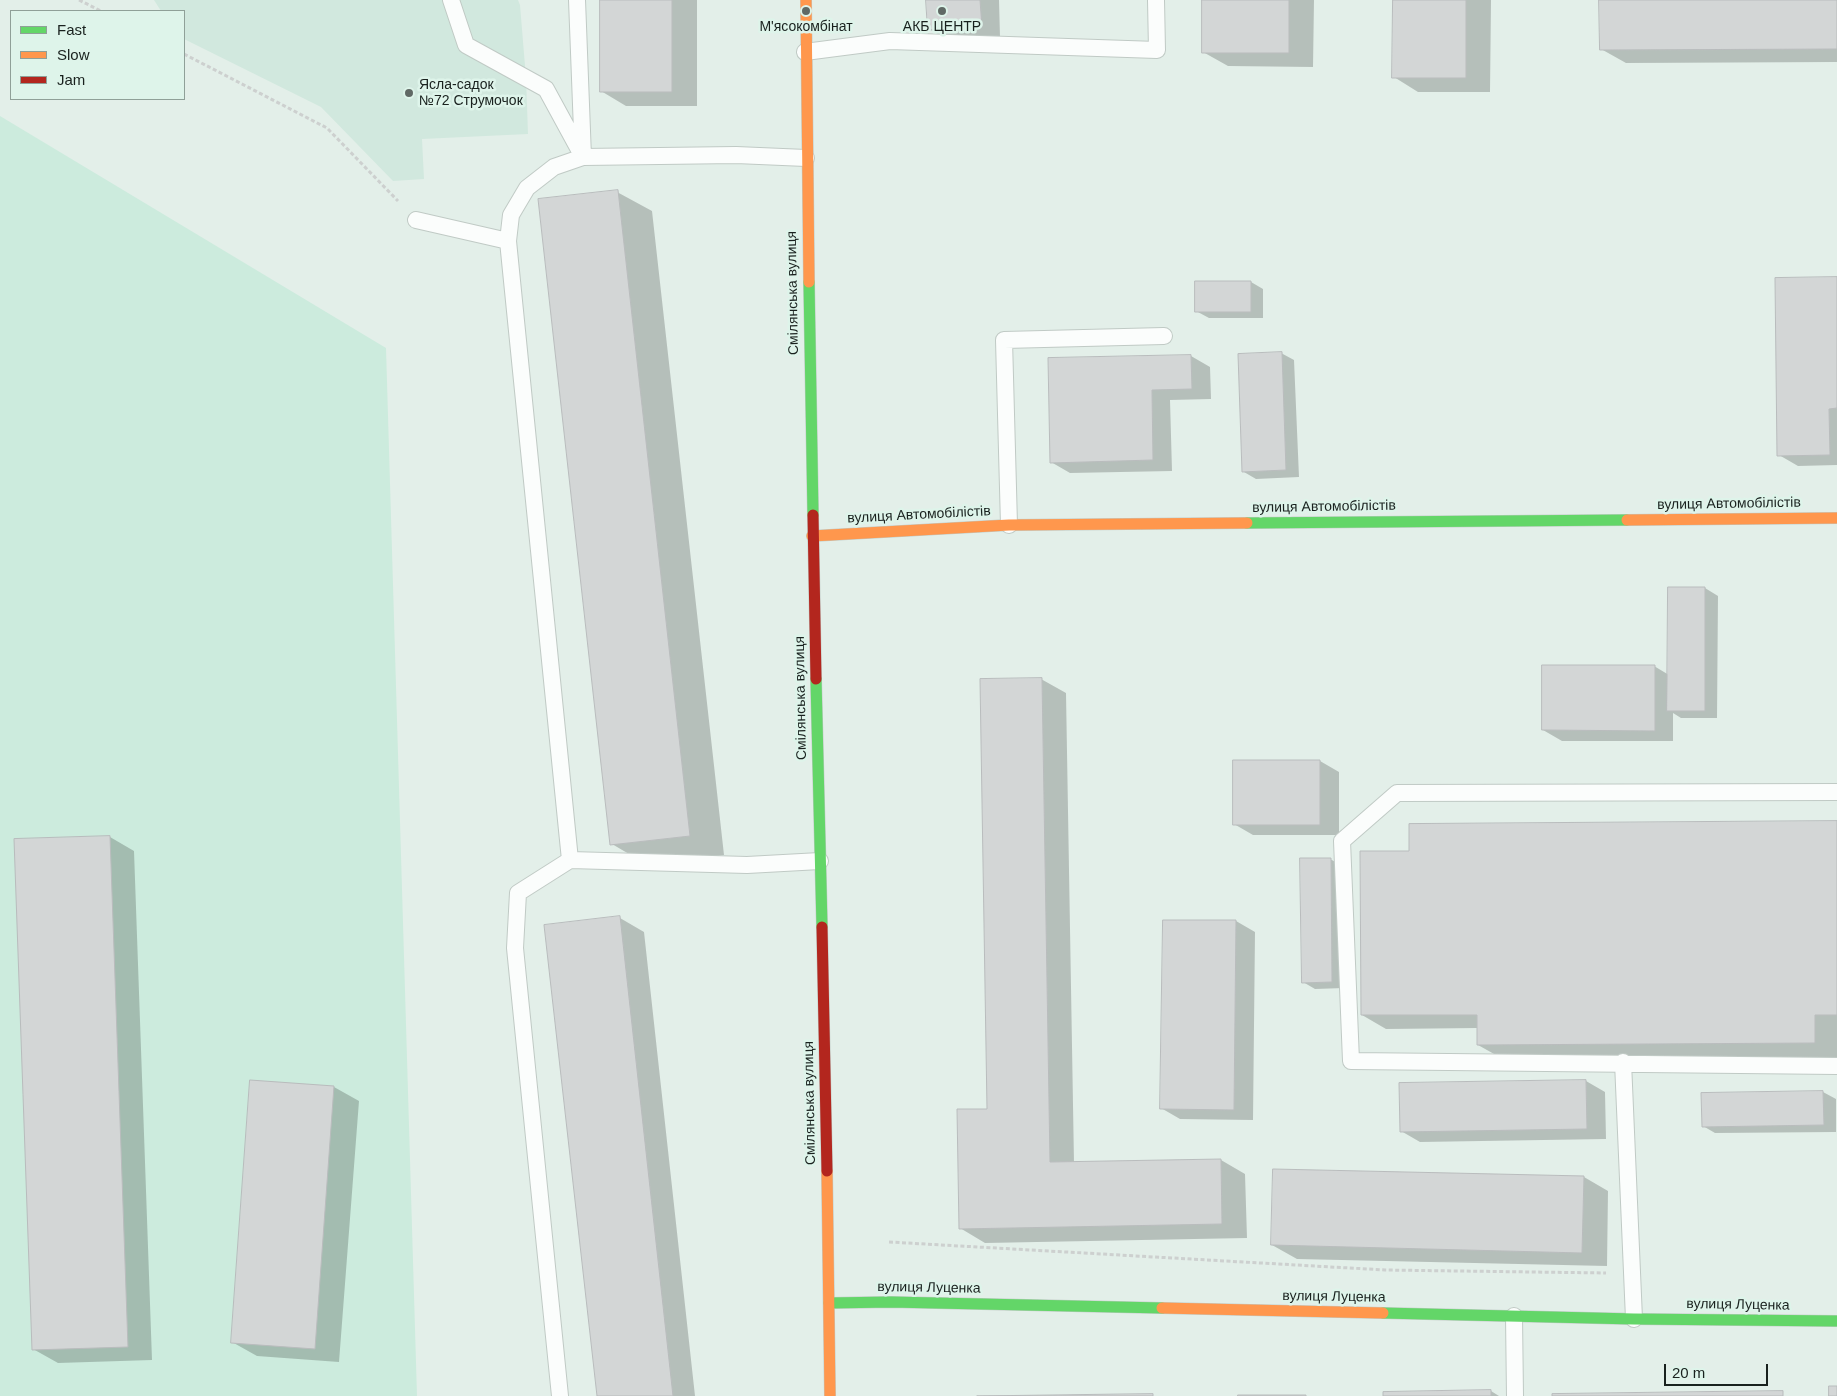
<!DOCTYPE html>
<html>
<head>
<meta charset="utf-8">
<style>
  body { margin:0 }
  #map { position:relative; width:1837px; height:1396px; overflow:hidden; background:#e3efe9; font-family:Arial,sans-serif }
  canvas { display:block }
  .legend { position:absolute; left:10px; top:10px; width:175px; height:90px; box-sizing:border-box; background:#def4ea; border:1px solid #8fa098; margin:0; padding:6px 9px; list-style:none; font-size:15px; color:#19211e }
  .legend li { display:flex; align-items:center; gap:10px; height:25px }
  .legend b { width:25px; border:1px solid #8fa098 }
  .scale { position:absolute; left:1664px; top:1364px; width:104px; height:22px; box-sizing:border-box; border:2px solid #19211e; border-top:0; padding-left:6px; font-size:15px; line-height:18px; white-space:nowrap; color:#19211e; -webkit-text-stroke:4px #def4ea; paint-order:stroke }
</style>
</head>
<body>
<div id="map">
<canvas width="1837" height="1396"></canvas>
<ul class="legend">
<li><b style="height:6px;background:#63d668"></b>Fast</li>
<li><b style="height:6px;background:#ff974d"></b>Slow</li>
<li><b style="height:6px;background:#b3261e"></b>Jam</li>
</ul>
<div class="scale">20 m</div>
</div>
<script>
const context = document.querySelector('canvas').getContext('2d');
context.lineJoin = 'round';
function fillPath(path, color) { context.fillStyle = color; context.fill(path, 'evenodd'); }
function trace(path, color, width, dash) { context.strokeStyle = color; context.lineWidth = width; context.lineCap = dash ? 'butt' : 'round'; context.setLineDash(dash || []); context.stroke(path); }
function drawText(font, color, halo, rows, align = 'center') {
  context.font = font + ' Arial,sans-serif'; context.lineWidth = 5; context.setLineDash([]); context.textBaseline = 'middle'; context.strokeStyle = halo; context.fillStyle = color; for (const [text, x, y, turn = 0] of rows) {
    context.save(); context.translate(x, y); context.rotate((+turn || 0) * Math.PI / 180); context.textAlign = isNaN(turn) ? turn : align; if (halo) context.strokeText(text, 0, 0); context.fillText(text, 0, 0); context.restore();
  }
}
fillPath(new Path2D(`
  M154 0H518L520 5 526 78 528 134 422 139 424 179 393 181 321 107 184 39V11H161Z`), '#d1e8de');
fillPath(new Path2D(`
  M0 116 386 348 417 1396H0Z`), '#ccebdd');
fillPath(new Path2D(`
  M601 0H697V106H626L601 91Z
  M928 0H999L1000 37 948 40 929 29Z
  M1203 0H1314L1313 67 1228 66 1203 52Z
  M1394 0H1491L1490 92H1418L1394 77Z
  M1601 0H1837V62L1626 63 1601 49Z
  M617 192 652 211 724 855 646 864 612 844Z
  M1837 278V465L1798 466 1779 455Z
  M1251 282 1263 289V318H1209L1196 311Z
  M1281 353 1294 360 1299 477 1256 479 1244 472Z
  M1191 356 1210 367 1211 399 1170 400 1172 471 1070 473 1051 462 1049 359Z
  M1669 588H1705L1718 596 1717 718H1681L1673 713V741H1562L1543 730 1654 666 1669 675Z
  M1041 679 1066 693 1074 1163 1221 1160 1245 1174 1247 1238 985 1243 960 1228 988 1110Z
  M1320 761 1339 772V835H1253L1234 824Z
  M1837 822V1057L1503 1059 1478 1045V1028L1386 1029 1362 1015 1410 852Z
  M110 837 134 851 152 1360 58 1363 33 1349Z
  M1330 859 1343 866 1344 988 1315 989 1303 982Z
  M620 918 644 932 695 1396H598Z
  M1164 921H1236L1255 932 1253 1120 1180 1119 1161 1108Z
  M252 1081 334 1087 359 1101 339 1362 257 1356 232 1342Z
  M1586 1081 1605 1092 1606 1139 1420 1142 1401 1131 1400 1084Z
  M1823 1092 1836 1099V1132L1715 1133 1703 1126V1094Z
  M1584 1177 1608 1191 1607 1266 1297 1259 1272 1245Z
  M1491 1391 1499 1396H1384Z`), '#0003');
const building = new Path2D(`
  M600 0H672V92H600Z
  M926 0H980L982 27 928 30Z
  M1202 0H1289V53H1202Z
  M1393 0H1466V78H1392Z
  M1599 0H1837V49L1600 50Z
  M618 190 690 836 610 845 538 199Z
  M1837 277V408L1829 409 1830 455 1777 456 1775 278Z
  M1195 281H1251V312H1195Z
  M1282 352 1286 470 1242 472 1238 354Z
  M1191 355 1192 389 1152 390 1153 460 1050 463 1048 358Z
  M1668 587H1705V711H1667Z
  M1542 665H1655V731L1542 730Z
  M1042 678 1050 1162 1221 1159 1222 1224 959 1229 957 1109H987L980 679Z
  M1233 760H1320V825H1233Z
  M1837 821V1015H1815V1043L1477 1045V1015H1361L1360 851H1409V824Z
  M110 836 128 1347 32 1350 14 839Z
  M1300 858H1331L1332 982 1302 983Z
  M620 916 673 1396H597L544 925Z
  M1163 920H1236L1234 1110 1160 1109Z
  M250 1080 334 1086 315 1349 231 1343Z
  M1586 1080 1587 1129 1400 1132 1399 1083Z
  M1823 1091 1824 1125 1702 1127 1701 1093Z
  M1273 1169 1584 1176 1582 1253 1271 1245Z
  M1829 1386H1837V1396H1829Z
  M1491 1390V1396H1383V1392Z
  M1783 1391V1396H1552V1394Z
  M1153 1394V1396H977Z
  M1238 1395H1306V1396H1238Z`);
fillPath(building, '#d3d6d6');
trace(building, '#b9bcbd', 1);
const lane = new Path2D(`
  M451 0 466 45 546 89 583 157 577 0
  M805 52 890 41 1157 50 1156 0
  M416 220 508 241
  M1009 525 1004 340 1164 336
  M1837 792 1397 793 1342 841 1351 1061 1837 1066
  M570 860 747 865 820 861
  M1623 1062 1634 1319
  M1514 1316 1515 1396
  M560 1396 515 948 518 893 570 860 508 241 511 215 527 188 554 167 583 157 736 155 806 158`);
const fast = new Path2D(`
  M809 282 813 515
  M1247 523 1627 520
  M816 679 822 927
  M829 1303 891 1302 1162 1308
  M1383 1313 1634 1319 1837 1321`);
const slow = new Path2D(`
  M806 0 809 282
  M1627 520 1837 518
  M812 536 1009 525 1247 523
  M827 1171 830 1396
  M1162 1308 1383 1313`);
const jam = new Path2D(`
  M813 515 816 679
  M822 927 827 1171`);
trace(lane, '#c0cac5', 18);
trace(fast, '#c0cac5', 12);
trace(slow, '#c0cac5', 12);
trace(jam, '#c0cac5', 12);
trace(new Path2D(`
  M79 0 101 11
  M184 54 327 128 398 201
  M889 1242 1385 1270 1606 1273`), '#cdd0cf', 3, [4, 2.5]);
trace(lane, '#fbfdfc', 16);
trace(fast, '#63d668', 11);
trace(slow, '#ff974d', 11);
trace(jam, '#b3261e', 11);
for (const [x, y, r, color] of [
  [806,11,5,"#606965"],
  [942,11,5,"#606965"],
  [409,93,5,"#606965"]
]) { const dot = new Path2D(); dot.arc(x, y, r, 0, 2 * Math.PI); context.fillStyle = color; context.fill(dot); trace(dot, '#def4ea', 2); }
drawText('14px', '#19211e', '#def4ea', [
  ["М'ясокомбінат",806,27],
  ["АКБ ЦЕНТР",942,27],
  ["Ясла-садок",419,85,"left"],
  ["№72 Струмочок",419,101,"left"]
]);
drawText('14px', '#19211e', '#def4ea', [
  ["Смілянська вулиця",793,293,-91],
  ["вулиця Автомобілістів",1729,504,-1],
  ["вулиця Автомобілістів",1324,507,-1],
  ["вулиця Автомобілістів",919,515,-3],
  ["Смілянська вулиця",801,698,-91],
  ["Смілянська вулиця",810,1103,-91],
  ["вулиця Луценка",929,1288,1],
  ["вулиця Луценка",1334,1297,1],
  ["вулиця Луценка",1738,1305,1]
]);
</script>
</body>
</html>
